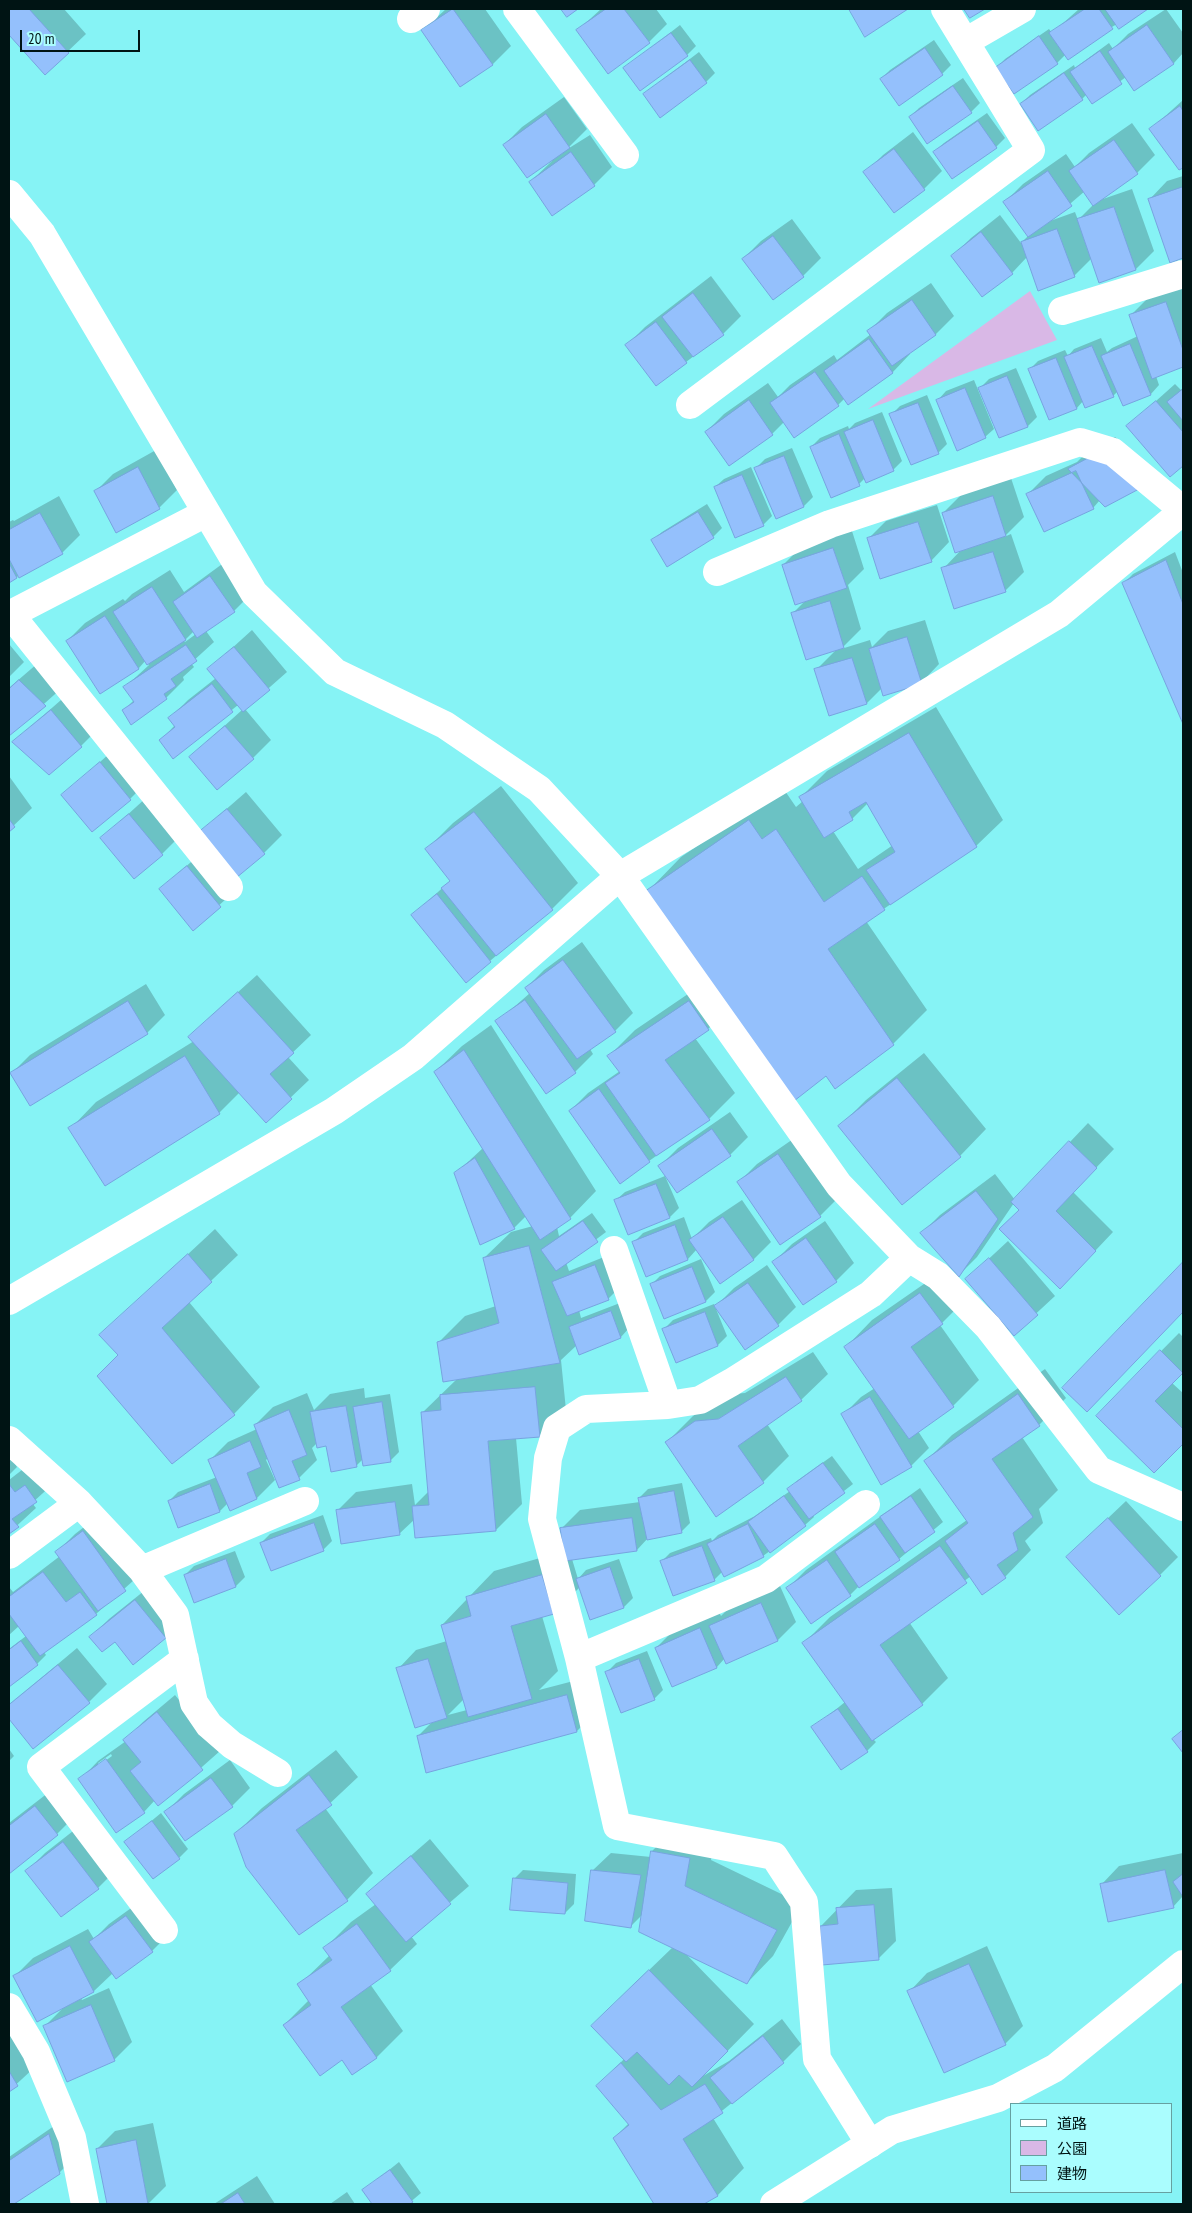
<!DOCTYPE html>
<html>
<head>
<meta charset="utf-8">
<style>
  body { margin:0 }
  #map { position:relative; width:1192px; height:2213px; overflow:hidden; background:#86f3f5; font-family:"PT Sans Narrow","Noto Sans JP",sans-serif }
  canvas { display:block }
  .frame { position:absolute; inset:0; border:10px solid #001414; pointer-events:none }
  .legend { position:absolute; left:1010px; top:2103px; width:162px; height:90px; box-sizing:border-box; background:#aafdfe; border:1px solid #66a0a0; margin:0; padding:6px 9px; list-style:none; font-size:15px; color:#001414 }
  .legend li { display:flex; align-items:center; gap:10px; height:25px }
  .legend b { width:25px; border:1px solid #66a0a0 }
  .scale { position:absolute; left:20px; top:30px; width:120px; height:22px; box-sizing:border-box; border:2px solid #001414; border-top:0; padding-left:6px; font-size:15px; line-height:18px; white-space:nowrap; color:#001414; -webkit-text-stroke:4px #aafdfe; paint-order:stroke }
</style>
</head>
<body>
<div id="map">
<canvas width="1192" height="2213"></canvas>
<div class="frame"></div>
<ul class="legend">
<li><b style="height:6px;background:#fff"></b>道路</li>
<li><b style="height:14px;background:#d9b8e6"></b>公園</li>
<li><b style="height:14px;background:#94c0fc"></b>建物</li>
</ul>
<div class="scale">20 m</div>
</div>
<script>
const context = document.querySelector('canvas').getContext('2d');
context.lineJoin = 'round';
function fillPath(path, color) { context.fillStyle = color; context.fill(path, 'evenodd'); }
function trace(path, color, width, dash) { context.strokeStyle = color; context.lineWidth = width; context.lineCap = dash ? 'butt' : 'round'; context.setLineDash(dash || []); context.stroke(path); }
fillPath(new Path2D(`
  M1030 291 1057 340 868 409Z`), '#d9b8e6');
fillPath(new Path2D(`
  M9 9H64L86 34 45 73 9 33Z
  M446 9H485L511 46 493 64 461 86 423 30Z
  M601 9H656L667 24 649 42 578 30Z
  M850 9H906L865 35Z
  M1079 9H1146L1120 27 1117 24 1066 54 1057 63 997 68 1005 59 1049 29 1052 33Z
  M1166 9 1183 33V53L1174 63 1135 89 1126 77 1092 102 1087 94 1082 99 1021 104 1030 95 1074 65 1075 68 1109 43 1113 49 1128 34Z
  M680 25 696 46 687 55 625 68Z
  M934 40 951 65 942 74 899 104 881 79 890 70Z
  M699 52 715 73 706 82 644 94Z
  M963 78 980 103 971 112 910 117 919 108Z
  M564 97 587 129 566 150 590 135 612 167 594 185 530 182 552 161 504 145 522 127Z
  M1183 100V166L1180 169 1151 129Z
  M987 113 1005 138 996 147 935 152 944 143Z
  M1132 123 1155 155 1137 173 1100 200 1132 189 1154 251 1136 269 1100 281 1092 258 1074 276 1027 257 1012 273 953 256 971 238 1000 215 1021 243 1028 236 1005 202 1023 184 1066 154 1075 167 1089 153ZM1085 191 1094 204 1078 220 1075 212 1050 221Z
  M913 132 942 171 924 189 865 173 883 155Z
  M1183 176V257L1171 261 1149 200 1167 181Z
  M792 219 821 258 803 276 743 259 761 241Z
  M711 276 741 316 723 334 657 384 627 345 645 327Z
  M931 283 954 316 936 334 909 352 910 354 892 373 845 398 838 405 784 422 772 434 729 464 706 432 724 414 768 383 778 397 790 385 834 355 837 360 871 334 869 331 887 313Z
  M1183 285V366L1156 376 1159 385 1151 394 1118 391 1113 396 1083 401 1077 408 1049 418 1029 370 1038 361 1065 350 1068 356 1074 349 1101 338 1107 352 1112 348 1138 336 1131 315 1149 297Z
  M1016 368 1037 417 1028 426 1000 437 980 388 989 379Z
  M974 380 994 429 985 437 938 400 946 391Z
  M1175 384 1181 390 1183 388V464L1170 475 1128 426Z
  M927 395 947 444 938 453 891 415 900 406Z
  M882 412 902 461 893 470 865 478 859 484 811 447 820 438 848 426 849 429 855 423Z
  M1115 437 1156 471 1100 500 1093 508 1028 494 1046 476 1077 462 1088 451Z
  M792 448 813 497 804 506 776 517 756 468 765 459Z
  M156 450 177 490 159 508 95 492 113 474Z
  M751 467 772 516 763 525 715 487 724 479Z
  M1011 478 1024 517 1004 537 1011 534 1024 572 1006 590 955 607 943 569 962 549 943 513 961 495Z
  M59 496 80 535 62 553 9 581V522L13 520 14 521Z
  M707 504 722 528 713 537 653 540 662 532Z
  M937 505 949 542 931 561 868 539 886 521Z
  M852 531 864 569 848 585 861 629 841 649 870 640 872 647 888 631 925 620 939 664 921 683 882 688 867 703 816 670 837 649 793 613 806 600 783 565 801 547Z
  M1175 552 1183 573V721L1124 583 1133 574Z
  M229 559 252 593 234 611 206 631 214 642 191 663 194 667 183 677 184 680 166 698 124 710 134 700 125 687 149 665 146 660 139 668 101 692 67 641 85 623 123 599 125 601 132 594 170 570 184 592ZM194 631 196 634 185 642 184 641Z
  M252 630 287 672 245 709 271 740 253 758 190 757 242 710 238 705 173 757 161 740 175 725 170 718 188 700 216 678 209 669Z
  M9 644 24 662 9 677Z
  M38 663 63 687 9 735V688Z
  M69 693 99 728 81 746 13 742Z
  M936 707 1003 820 976 846 866 921 927 1010 893 1044 835 1088 826 1075 730 1008 708 1029 695 1038 735 1093 709 1119 649 1161 570 1111 588 1093 620 1071 609 1056 635 1030 710 979 648 891 681 857 783 788 796 807 803 801 801 797 827 771ZM868 803 893 845 858 869 833 831 852 819Z
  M119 745 148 781 130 799 63 795Z
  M9 776 32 808 9 830Z
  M501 786 578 883 552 909 466 981 413 915 451 880 427 849 453 823Z
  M246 792 282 835 264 853 200 832Z
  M147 797 180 836 162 854 102 838Z
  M206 849 238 888 193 929 160 889Z
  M582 942 633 1013 615 1031 590 1049 593 1054 575 1072 546 1092 497 1022 530 993 526 988 544 970Z
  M257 975 311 1035 288 1057 309 1080 266 1121 240 1092 219 1113 105 1184 70 1129 96 1102 194 1041 208 1019Z
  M146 984 165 1015 147 1033 12 1073 30 1055Z
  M491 1025 596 1191 570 1218 557 1227 559 1236 592 1213 606 1232 566 1262 569 1271 604 1257 617 1290 608 1299 579 1310 581 1318 620 1303 629 1328 621 1337 577 1345 561 1360 566 1410 539 1436 516 1438 522 1504 496 1530 415 1519 399 1534 338 1510 356 1492 412 1484 415 1505 429 1491 422 1413 458 1378 439 1342 465 1316 496 1306 484 1258 511 1232 533 1226 526 1216 514 1228 455 1174 483 1148 435 1072 462 1046Z
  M924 1053 986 1129 960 1156 840 1126 866 1100Z
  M730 1112 748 1137 730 1155 660 1166 678 1148Z
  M1088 1123 1114 1149 1073 1192 1113 1232 1078 1269 1014 1203 977 1257 959 1275 922 1233 940 1215 995 1174 1015 1200Z
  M796 1137 838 1198 820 1216 780 1243 739 1182 757 1164Z
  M665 1176 679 1208 670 1217 629 1233 616 1200 625 1192Z
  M742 1200 771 1242 753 1260 697 1249 688 1259 647 1275 634 1242 643 1233 684 1217 692 1239 709 1222Z
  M825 1221 854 1263 836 1281 774 1262 792 1244Z
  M215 1229 238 1255 189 1302 260 1387 234 1414 172 1462 120 1355 101 1335Z
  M1008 1241 1055 1296 1014 1334 967 1279Z
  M701 1259 715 1292 706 1301 665 1317 651 1285 660 1276Z
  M767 1265 796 1307 778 1325 716 1306 734 1288Z
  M947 1268 968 1297 940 1325 979 1380 953 1406 918 1431 929 1448 911 1466 843 1415 861 1397 875 1388 846 1347 872 1320Z
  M714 1304 727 1336 718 1345 664 1329 673 1320Z
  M1179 1333 1183 1337V1372L1172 1383 1183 1393V1442L1154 1471 1097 1416Z
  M813 1352 828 1374 801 1400 767 1424 789 1456 763 1482 667 1442 693 1416 723 1395 745 1393Z
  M1045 1369 1066 1398 1039 1425 1022 1437 1058 1490 1039 1509 1043 1523 1025 1541 1031 1550 1005 1577 971 1576 909 1622 948 1678 922 1704 873 1739 876 1742 867 1751 813 1728 845 1702 804 1643 830 1617 967 1520 926 1461 952 1435Z
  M364 1388 365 1398 390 1394 399 1452 390 1461 363 1459 356 1466 327 1445 317 1443 312 1448 317 1460 299 1478 268 1458 266 1460 275 1480 257 1498 230 1510 228 1503 220 1511 179 1527 169 1501 178 1492 217 1477 210 1460 228 1442 257 1429 255 1425 273 1407 307 1393 314 1410 330 1394Z
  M9 1453 17 1467 9 1475Z
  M832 1456 853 1484 813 1515 814 1517 805 1525 763 1556 723 1571 714 1580 661 1562 670 1553 711 1538 712 1541 718 1535 755 1516 790 1491 797 1481Z
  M27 1466 54 1483 32 1503 36 1508 9 1533V1480Z
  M682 1483 690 1523 681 1532 648 1538 637 1550 572 1559 578 1579 586 1570 619 1559 633 1598 624 1607 591 1618 580 1587 554 1613 542 1616 558 1671 539 1690 585 1678 595 1713 577 1731 418 1736 433 1721 398 1669 416 1650 447 1641 442 1625 494 1571 565 1551 562 1528 580 1510 640 1502 639 1498 648 1489ZM464 1699 467 1710 448 1715Z
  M920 1488 943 1522 899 1559 859 1586 850 1595 788 1588 806 1570Z
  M1126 1501 1178 1557 1160 1575 1086 1539Z
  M101 1514 143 1572 96 1614 44 1652 46 1655 37 1664 9 1685V1649L26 1636 19 1626 9 1635V1587L13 1592 60 1556 57 1552 75 1534Z
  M323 1515 332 1541 323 1550 261 1543 270 1534Z
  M235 1551 245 1577 236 1586 195 1602 185 1575 194 1566Z
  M154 1583 183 1619 165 1637 115 1640 91 1637 109 1619Z
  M780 1586 796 1622 778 1640 725 1658 717 1667 673 1686 656 1648 674 1630 718 1610 721 1616 729 1608Z
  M77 1648 107 1684 89 1702 33 1747 9 1717V1705Z
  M647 1651 663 1690 654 1699 607 1672 616 1663Z
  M175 1695 220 1751 159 1805 155 1800 144 1812 116 1831 80 1780 98 1761 126 1741 143 1722ZM111 1754 112 1756 98 1766V1763Z
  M9 1749 14 1756 9 1761Z
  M336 1750 358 1777 325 1808 373 1873 347 1900 235 1834 262 1808Z
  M230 1760 250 1788 232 1806 166 1812 184 1794Z
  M53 1789 75 1816 57 1834 9 1872V1823Z
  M161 1813 188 1849 179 1858 126 1842Z
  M82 1824 116 1870 98 1888 27 1871 45 1853Z
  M679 1825 716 1832 711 1860 802 1904 773 1956 747 1983 686 1954 754 2024 703 2076 729 2061 782 2019 801 2044 783 2062 713 2118 744 2168 718 2195 702 2204H656L614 2138 629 2123 598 2086 625 2058 619 1999 673 1947 642 1915 631 1926 592 1871 611 1853 651 1857 652 1851Z
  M430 1839 469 1886 411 1936 417 1944 390 1970 370 1984 403 2031 377 2057 353 2074 342 2058 284 2025 309 2000 299 1985 330 1955 325 1948 351 1922 376 1904 367 1894Z
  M1183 1853V1896L1173 1907 1101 1885 1119 1866Z
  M523 1870 576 1874 574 1904 565 1913 514 1879Z
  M892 1888 896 1941 878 1959 821 1926 856 1890Z
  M145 1898 170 1933 152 1951 113 1973 94 1991 81 1998 82 2000 109 1988 132 2042 114 2060 45 2026 62 2009 15 1976 33 1958 88 1929 94 1939 109 1924Z
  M987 1946 1023 2026 1005 2044 909 1992 927 1973Z
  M9 2024 35 2067 9 2091Z
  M67 2117 77 2155 59 2173 9 2204V2157Z
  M153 2123 166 2186 148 2204H108L97 2149 115 2131Z
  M399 2162 421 2193 408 2204H373L363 2191Z
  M257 2176 275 2204H214Z
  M347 2192 355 2204H330Z`), '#0003');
const building = new Path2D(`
  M9 9H29L69 53 45 75 9 35Z
  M453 9 493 65 460 87 421 30Z
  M561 9H578L567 17Z
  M606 9H624L650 43 608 74 576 30Z
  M849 9H908L865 37Z
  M964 9H985L970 18Z
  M1085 9H1099L1113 29 1068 60 1049 33Z
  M1105 9H1148L1119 29Z
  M1147 25 1174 64 1134 91 1108 52Z
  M671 33 688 56 640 91 623 68Z
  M1039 36 1058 64 1014 94 995 68Z
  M925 48 943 75 899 106 880 79Z
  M1100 51 1122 84 1092 104 1070 72Z
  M690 60 707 83 660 118 643 94Z
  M1064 73 1083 100 1038 131 1020 104Z
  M953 86 972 113 927 144 909 117Z
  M1180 106 1183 111V168L1179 170 1149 129Z
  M546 114 570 148 527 178 503 145Z
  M978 121 997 148 952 179 933 152Z
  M1114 140 1138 174 1093 206 1069 171Z
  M894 149 925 190 894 213 863 172Z
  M571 152 595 186 552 216 529 182Z
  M1048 171 1072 206 1028 237 1003 202Z
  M1183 187V258L1170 263 1148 199Z
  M1114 207 1136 270 1099 283 1077 219Z
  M1057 229 1075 277 1038 291 1021 242Z
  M981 232 1013 274 982 297 951 256Z
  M773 236 804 277 773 300 742 259Z
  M693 293 724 335 693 357 662 317Z
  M912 300 936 335 892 366 867 331Z
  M1166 302 1183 350V367L1152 379 1129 315Z
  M656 322 687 363 656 386 625 345Z
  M869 339 893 373 848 405 824 371Z
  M1130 344 1151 395 1123 406 1101 356Z
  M1092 346 1114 397 1085 408 1064 357Z
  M1056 358 1077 409 1049 420 1028 369Z
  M815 372 839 406 794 438 770 403Z
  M1007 376 1028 427 999 438 978 388Z
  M965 388 986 438 957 451 936 400Z
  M1183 389V421L1167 402Z
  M749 400 773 435 729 466 705 432Z
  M1156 401 1183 432V466L1170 477 1126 426Z
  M918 403 939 454 911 465 889 414Z
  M873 420 894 471 866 483 844 432Z
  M839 434 860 486 831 498 810 447Z
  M1096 454 1139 489 1105 507 1068 469Z
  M784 456 804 507 776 519 754 468Z
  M138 467 160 509 116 533 94 491Z
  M1076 471 1094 509 1044 532 1026 494Z
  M742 475 764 526 735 538 714 487Z
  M993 496 1006 536 955 553 942 513Z
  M698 512 714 538 667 567 651 540Z
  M40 513 63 554 19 578 9 559V530Z
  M918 522 932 562 880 579 867 538Z
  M833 548 847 588 795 605 782 565Z
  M993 552 1006 592 954 609 941 568Z
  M1166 560 1183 604V724L1122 583Z
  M9 563 17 578 9 583Z
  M210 576 235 612 197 638 173 602Z
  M152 587 186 640 147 665 113 612Z
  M830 601 844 648 806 660 791 613Z
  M105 616 139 669 100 694 66 641Z
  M907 637 922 684 883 696 869 649Z
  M186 645 197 661 171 679 176 686 164 694 167 699 131 725 122 710 134 702 123 687Z
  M234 647 270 690 243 712 207 669Z
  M852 658 867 704 829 716 814 669Z
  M19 680 46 706 9 736V689Z
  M212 684 233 712 173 759 159 740 175 727 168 718Z
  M51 710 82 747 49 775 12 742Z
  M225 726 254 759 217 790 189 757Z
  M909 733 977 847 890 905 866 870 895 852 866 802 849 812 853 820 824 838 799 797Z
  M100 762 131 800 92 832 61 795Z
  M227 809 265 854 236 878 199 832Z
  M474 812 553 910 496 956 441 888 450 881 425 849Z
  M129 814 163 855 134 879 100 838Z
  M9 819 15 827 9 832Z
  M749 820 762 839 776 829 824 902 862 876 885 910 828 949 894 1045 835 1089 826 1076 794 1101 646 891Z
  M187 866 221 907 193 931 159 889Z
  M437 894 491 962 466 983 411 915Z
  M563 960 616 1032 577 1059 525 988Z
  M238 992 294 1053 270 1074 292 1099 266 1123 188 1037Z
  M525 1000 576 1073 546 1094 495 1021Z
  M128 1001 148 1034 30 1106 10 1073Z
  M689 1001 709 1030 665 1060 710 1120 656 1156 605 1083 620 1073 607 1056Z
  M464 1050 571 1219 540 1240 434 1072Z
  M185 1056 220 1114 105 1186 68 1128Z
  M897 1078 961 1157 902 1205 838 1126Z
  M599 1089 650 1162 620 1184 569 1111Z
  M712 1129 731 1156 677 1193 658 1166Z
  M1069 1141 1097 1168 1056 1211 1096 1251 1060 1289 999 1229 1019 1210 1011 1202Z
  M778 1154 821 1217 780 1245 737 1182Z
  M475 1158 515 1229 480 1245 454 1173Z
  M656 1184 670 1218 628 1235 614 1200Z
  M976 1191 998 1219 959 1277 920 1233Z
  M723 1217 754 1260 720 1284 689 1240Z
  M583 1221 598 1242 556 1271 541 1250Z
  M675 1225 688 1260 646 1277 632 1242Z
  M806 1238 837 1282 803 1305 772 1262Z
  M529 1246 560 1363 443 1382 437 1342 499 1323 483 1258Z
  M188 1254 212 1282 162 1328 235 1415 172 1464 97 1376 118 1355 99 1335Z
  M989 1258 1038 1315 1014 1336 965 1279Z
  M1183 1262V1312L1087 1412 1062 1388Z
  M595 1265 609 1300 567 1316 552 1282Z
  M692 1267 706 1302 664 1319 650 1284Z
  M748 1283 779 1326 745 1350 714 1306Z
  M920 1293 943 1324 911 1347 954 1407 909 1439 844 1347Z
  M611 1311 621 1338 579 1355 569 1327Z
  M705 1312 718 1346 676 1363 662 1329Z
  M1160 1350 1183 1373 1155 1401 1183 1429V1444L1154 1473 1096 1416Z
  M786 1377 802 1401 738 1446 764 1483 716 1517 665 1442 695 1421 718 1419Z
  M535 1387 540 1437 488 1441 496 1531 415 1538 412 1506 429 1505 421 1412 441 1410 440 1395Z
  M1018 1394 1040 1426 992 1459 1033 1517 1013 1533 1018 1550 997 1565 1006 1578 982 1595 945 1541 968 1523 924 1461Z
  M870 1397 912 1467 881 1485 841 1414Z
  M382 1402 391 1462 363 1466 353 1407Z
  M346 1406 357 1467 331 1472 326 1446 317 1448 310 1412Z
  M289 1410 307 1455 292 1461 300 1480 279 1488 254 1425Z
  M250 1441 261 1467 247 1473 257 1499 230 1511 208 1460Z
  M823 1463 845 1493 809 1519 787 1489Z
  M9 1484 15 1492 25 1485 37 1502 12 1519 19 1527 9 1534Z
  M210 1484 220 1512 178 1528 168 1501Z
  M674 1491 682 1533 647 1540 638 1498Z
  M784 1496 806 1526 770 1553 748 1522Z
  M911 1496 935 1532 905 1553 880 1517Z
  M395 1502 400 1535 341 1544 336 1510Z
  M632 1518 637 1551 565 1561 560 1528Z
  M1108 1518 1161 1576 1119 1615 1066 1557Z
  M314 1523 324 1551 271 1571 260 1543Z
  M748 1524 764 1557 724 1577 707 1544Z
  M875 1524 900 1560 859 1588 835 1552Z
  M83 1531 126 1591 98 1611 55 1552Z
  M702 1546 715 1581 673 1596 660 1561Z
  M940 1546 967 1583 880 1645 923 1705 872 1741 802 1643Z
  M226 1559 236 1587 194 1603 184 1575Z
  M827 1560 851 1596 811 1624 786 1588Z
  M610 1567 624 1608 590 1620 576 1579Z
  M43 1572 66 1602 80 1592 97 1615 40 1656 9 1614V1597Z
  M542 1575 554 1614 511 1626 532 1699 468 1717 441 1625 471 1616 466 1597Z
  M135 1600 166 1638 133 1665 115 1642 102 1652 89 1637Z
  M761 1603 778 1641 726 1664 709 1626Z
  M700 1628 717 1668 672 1687 655 1648Z
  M21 1641 38 1665 9 1687V1650Z
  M428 1659 447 1718 415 1728 396 1668Z
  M639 1659 655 1700 621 1713 605 1672Z
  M58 1665 90 1703 33 1749 9 1719V1705Z
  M567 1695 577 1732 426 1773 417 1736Z
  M838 1709 868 1752 841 1770 811 1727Z
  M157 1712 203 1770 158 1806 130 1771 141 1762 123 1740Z
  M1183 1730V1753L1172 1739Z
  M106 1759 145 1813 116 1833 78 1779Z
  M309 1775 332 1805 296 1830 348 1901 299 1935 246 1867 234 1834Z
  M211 1778 233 1807 185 1841 164 1812Z
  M35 1806 58 1835 9 1874V1826Z
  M152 1821 180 1859 153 1879 124 1842Z
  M63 1842 99 1889 61 1917 25 1871Z
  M651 1851 690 1858 685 1886 777 1930 747 1984 639 1932Z
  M411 1856 451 1904 406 1942 366 1894Z
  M591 1870 641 1875 631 1928 585 1921Z
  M1165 1870 1174 1908 1108 1922 1100 1884Z
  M1183 1874V1897L1173 1882Z
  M513 1878 568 1883 565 1914 510 1910Z
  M874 1905 879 1960 822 1965 820 1926 838 1924 836 1908Z
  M126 1916 153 1952 116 1979 89 1942Z
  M357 1924 391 1971 341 2007 377 2058 352 2075 342 2060 320 2076 283 2025 311 2005 297 1984 332 1960 323 1948Z
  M70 1946 94 1992 37 2022 13 1976Z
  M969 1964 1006 2045 944 2073 907 1991Z
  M649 1970 728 2051 692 2087 679 2075 669 2085 637 2052 626 2062 591 2026Z
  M91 2005 115 2061 67 2082 43 2026Z
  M763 2036 784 2063 732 2104 710 2078Z
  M621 2063 661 2110 705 2084 723 2113 683 2139 718 2196 704 2204H654L613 2138 629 2125 596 2086Z
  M9 2071 18 2086 9 2092Z
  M49 2134 60 2174 14 2204H9V2161Z
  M136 2140 148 2204H107L96 2149Z
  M390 2170 413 2202 410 2204H372L362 2190Z
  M238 2193 245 2204H221Z`);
fillPath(building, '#94c0fc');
trace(building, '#77a3df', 1);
trace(new Path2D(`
  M517 9 625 155
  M411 19 426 9
  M965 42 1022 9
  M9 194 42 234 254 593 335 672 445 725 539 789 620 876 839 1185 909 1258 938 1276 988 1327 1099 1470 1183 1507
  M1062 311 1183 274
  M690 405 1031 150 945 9
  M717 572 830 524 1080 442 1113 452 1183 510
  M10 614 229 887
  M9 615 206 513
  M614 1250 668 1405
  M9 1301 334 1111 413 1057 620 876 1059 614 1183 511
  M9 1440 79 1503 9 1555
  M79 1503 142 1570 175 1615 194 1703 209 1725 232 1745 278 1773
  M142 1570 305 1501
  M579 1658 766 1579 866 1504
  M164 1930 41 1767 185 1659
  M9 2007 36 2052 72 2138 85 2204
  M870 2144 817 2059 804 1902 774 1856 617 1826 579 1658 542 1519 548 1458 557 1428 586 1409 668 1405 700 1400 732 1382 871 1294 909 1258`), '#fff', 28);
trace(new Path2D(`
  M774 2204 892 2130 998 2098 1055 2068 1183 1964`), '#fff', 28);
</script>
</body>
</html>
